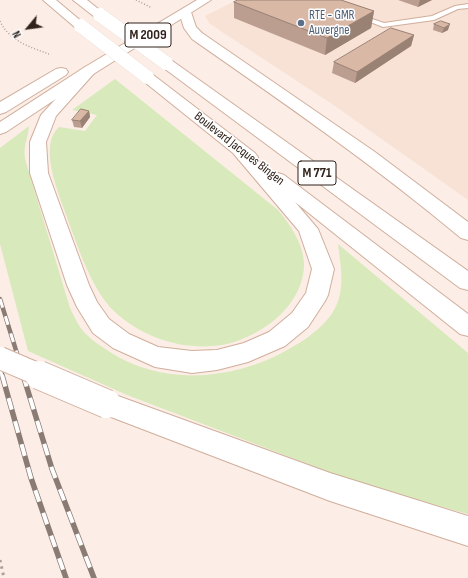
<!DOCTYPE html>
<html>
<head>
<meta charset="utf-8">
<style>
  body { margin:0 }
  #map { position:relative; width:468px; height:578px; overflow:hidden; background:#fceee6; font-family:"Sofia Sans Condensed",sans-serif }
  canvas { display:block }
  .north { position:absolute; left:8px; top:8px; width:40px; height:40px; -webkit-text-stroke:3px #fefefe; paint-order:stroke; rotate:241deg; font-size:11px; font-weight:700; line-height:16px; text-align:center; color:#30231c }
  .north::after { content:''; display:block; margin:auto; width:14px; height:18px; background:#30231c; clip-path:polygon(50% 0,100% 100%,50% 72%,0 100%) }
</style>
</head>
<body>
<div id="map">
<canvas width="468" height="578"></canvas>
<div class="north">N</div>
</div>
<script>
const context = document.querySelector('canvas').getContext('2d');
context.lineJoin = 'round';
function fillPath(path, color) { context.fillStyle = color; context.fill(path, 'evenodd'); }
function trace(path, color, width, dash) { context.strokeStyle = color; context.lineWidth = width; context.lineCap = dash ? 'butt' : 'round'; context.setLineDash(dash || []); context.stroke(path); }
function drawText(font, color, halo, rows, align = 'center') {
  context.font = font + ' "Sofia Sans Condensed",sans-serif'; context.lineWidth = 3; context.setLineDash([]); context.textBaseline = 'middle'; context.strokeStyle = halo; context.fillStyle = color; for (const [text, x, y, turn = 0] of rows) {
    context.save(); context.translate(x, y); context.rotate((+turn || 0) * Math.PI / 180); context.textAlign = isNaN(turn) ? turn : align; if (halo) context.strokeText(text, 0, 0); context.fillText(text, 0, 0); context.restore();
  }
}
fillPath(new Path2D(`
  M237 0H398L418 7 432 0H468V200L332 104 225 34 209 23 205 16Z`), '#f8e2d5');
fillPath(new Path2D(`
  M115 79 278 210C290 224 304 245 304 264 304 306 260 338 222 345 184 351 143 338 115 312 89 288 75 237 62 204 55 183 40 144 59 127L85 131 97 115 72 110Z
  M29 126C28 140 23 144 25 159L70 308C73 314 76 321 80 327 87 337 99 345 110 352 164 387 235 380 289 349 309 338 333 321 339 298 344 281 340 261 338 244L468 353V514L363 485 127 395 28 351 0 244V148Z`), '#d8e9bb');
const service = new Path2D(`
  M468 4V8L458 9 434 20 383 27 355 16 358 14 384 23 432 16 455 6Z`);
const primary = new Path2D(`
  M197 0H211L95 73 6 132 0 134V122L85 67Z
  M61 68 66 69 68 72 66 75 6 112 0 114V102L56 69Z`);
const trunk = new Path2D(`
  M43 0H56L87 26 85 29H77Z
  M73 0H87L106 15 100 19 96 18Z
  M185 8 191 12 196 27 202 33 375 152 468 222V240L461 238C375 166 284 103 192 39L184 28 179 12Z
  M166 59 171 60 468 271V290L460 288 161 66 159 63 161 60Z
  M90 66 95 67 97 70 56 116 46 142 48 173 89 285 97 302 109 319 129 334 158 347 192 351 217 350 244 343 269 332 292 313 306 293 312 269 299 231 233 153 142 80 140 77 142 74H152L255 153 258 157 257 159 271 175 278 173 284 175 468 314V336L460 334 295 202 318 229 334 269 328 295 325 301 308 327 285 346 248 362 217 370 192 373 155 367 113 348 93 333 77 307 67 285 30 173V142L41 115 85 67Z
  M107 392 330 473 468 516V546L330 501 98 412 94 404 98 396Z`);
trace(service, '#d0ae9c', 2);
trace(primary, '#d0ae9c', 2);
trace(trunk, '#d0ae9c', 2);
trace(new Path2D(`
  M136 0 152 8
  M0 21C9 41 30 47 49 54`), '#aea199', 1.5, [1, 2]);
trace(new Path2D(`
  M0 560 4 578`), '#aea199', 3, [2.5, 4]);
fillPath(service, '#fff');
fillPath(primary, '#fff');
fillPath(trunk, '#fff');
const railFar1 = new Path2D(`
  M0 299 24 376
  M0 368 2 376`);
const rail = new Path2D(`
  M2 375 31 478 66 578
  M23 375 52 469 94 578`);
trace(railFar1, '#8a7c75', 4.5);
trace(rail, '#8a7c75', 5.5);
trace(railFar1, '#fefefe', 3, [9]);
trace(rail, '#fefefe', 4, [12]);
const trunkBridgeFar2 = new Path2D(`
  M100 15 166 63
  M81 26 147 77`);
const trunkBridgeFar1 = new Path2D(`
  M0 358 42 376`);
const trunkBridge = new Path2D(`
  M39 375 107 404`);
trace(trunkBridgeFar2, '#d0ae9c', 14, []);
trace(trunkBridgeFar1, '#d0ae9c', 24, []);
trace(trunkBridge, '#d0ae9c', 30, []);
trace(trunkBridgeFar2, '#fff', 14);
trace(trunkBridgeFar1, '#fff', 22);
trace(trunkBridge, '#fff', 28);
fillPath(new Path2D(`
  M398 0H432L418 7Z
  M234 2 374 11 371 28 325 55 234 18Z
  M434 24 448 30 442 33 433 30Z
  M414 35 411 46 355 83 332 73 334 62Z
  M89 111 90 117 82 128 74 127 72 120Z`), '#bb9e8f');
fillPath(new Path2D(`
  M420 0H432L418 7Z
  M374 11 371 28 325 55 327 38Z
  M450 24 448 30 442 33 444 28Z
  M414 35 411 46 355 83 357 72Z
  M89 111 90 117 82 128 80 121Z`), '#998174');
const building = new Path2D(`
  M238 0H341L374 11 327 38 234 2Z
  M441 21 450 24 444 28 434 24Z
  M391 28 414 35 357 72 334 62Z
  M81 109 89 111 80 121 72 120Z`);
fillPath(building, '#dab8a6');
trace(building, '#998174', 1);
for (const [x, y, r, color] of [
  [301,23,4,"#5c6f8a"]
]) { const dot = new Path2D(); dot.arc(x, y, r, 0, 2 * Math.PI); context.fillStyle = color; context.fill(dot); trace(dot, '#fefefe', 1.5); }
drawText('13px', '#4e5e75', '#fefefe', [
  ["RTE - GMR",309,16],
  ["Auvergne",309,31]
], 'left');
drawText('13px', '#30231c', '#fefefe', [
  ["Boulevard Jacques Bingen",239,149,38]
]);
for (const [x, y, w] of [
  [148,35,46],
  [317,173,38]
]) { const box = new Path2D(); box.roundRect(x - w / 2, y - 12, w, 24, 3); context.fillStyle = '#fefefe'; context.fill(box); trace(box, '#30231c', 1); }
drawText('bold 14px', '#30231c', null, [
  ["M 2009",148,35],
  ["M 771",317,173]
]);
</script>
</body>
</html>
